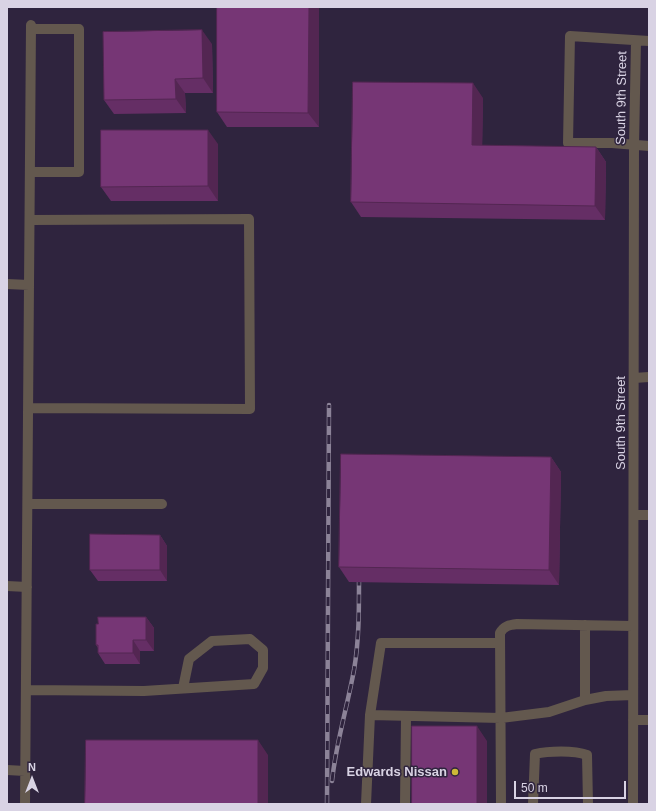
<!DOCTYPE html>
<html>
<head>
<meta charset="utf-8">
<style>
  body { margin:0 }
  #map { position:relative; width:656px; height:811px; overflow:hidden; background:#2f243e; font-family:Arial,sans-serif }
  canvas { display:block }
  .frame { position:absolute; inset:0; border:8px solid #d9d3e4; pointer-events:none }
  .north { position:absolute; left:12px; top:759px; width:40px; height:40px; -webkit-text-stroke:3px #2f243e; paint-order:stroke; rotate:0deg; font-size:11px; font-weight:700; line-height:16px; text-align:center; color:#d9d3e4 }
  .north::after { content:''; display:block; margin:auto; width:14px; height:18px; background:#d9d3e4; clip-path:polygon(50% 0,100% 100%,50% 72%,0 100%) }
  .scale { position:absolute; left:514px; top:781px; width:112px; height:18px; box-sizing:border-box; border:2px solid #d9d3e4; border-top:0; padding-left:5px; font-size:12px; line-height:14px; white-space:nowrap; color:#d9d3e4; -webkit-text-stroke:3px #2f243e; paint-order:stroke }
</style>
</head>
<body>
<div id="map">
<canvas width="656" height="811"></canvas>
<div class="frame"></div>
<div class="north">N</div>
<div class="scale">50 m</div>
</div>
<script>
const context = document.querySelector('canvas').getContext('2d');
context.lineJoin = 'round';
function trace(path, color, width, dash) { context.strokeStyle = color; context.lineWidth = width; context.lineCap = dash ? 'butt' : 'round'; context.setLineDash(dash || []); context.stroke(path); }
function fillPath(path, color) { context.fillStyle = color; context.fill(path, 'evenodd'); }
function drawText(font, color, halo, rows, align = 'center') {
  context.font = font + ' Arial,sans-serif'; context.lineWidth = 3; context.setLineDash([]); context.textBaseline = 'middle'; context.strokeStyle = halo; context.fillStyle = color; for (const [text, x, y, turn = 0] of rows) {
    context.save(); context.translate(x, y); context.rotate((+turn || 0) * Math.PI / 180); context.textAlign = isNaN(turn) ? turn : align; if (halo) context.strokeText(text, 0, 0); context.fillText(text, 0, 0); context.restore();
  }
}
trace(new Path2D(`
  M649 41 570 36 568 143H612L649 146
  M30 172H79V29H31
  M7 284 29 285
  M634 378 649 377
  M29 408 250 409 249 219 30 220
  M28 504H162
  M634 515H649
  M7 586 27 587
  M26 690 144 691 254 684 263 668V650L250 639 212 641 189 659 183 688
  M585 700V625
  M370 715 501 718 549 712 585 700 606 696 633 695
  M633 720H649
  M7 770 25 771
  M25 804 31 25
  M366 804 370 715 381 643H500
  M405 804 406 717
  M501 804 500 633C504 626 509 625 517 624L633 626
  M533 804 535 754C548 751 574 750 587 755L588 804
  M633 804 634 146 636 41`), '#63584e', 10);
const rail = new Path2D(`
  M332 781C336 743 347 708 354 670 359 641 359 612 359 582
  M327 804 329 405`);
trace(rail, '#8c8398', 4.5);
trace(rail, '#2f243e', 3, [9]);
fillPath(new Path2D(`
  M217 7H319V127H227L217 112Z
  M212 44 213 93H185L186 113 114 114 104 100Z
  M483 98 482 146 596 147 606 162 605 220 361 217 351 202Z
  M218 144V201H111L101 187Z
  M551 457 561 472 559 585 349 582 339 567Z
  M160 535 167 546V581H98L90 570Z
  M146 617 154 628V651H140V664H105L98 653V648L96 645Z`), '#652e65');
fillPath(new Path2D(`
  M309 7H319V127L308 113Z
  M202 30 212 44 213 93 203 78Z
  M175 79 185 93 186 113 176 99Z
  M473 83 483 98 482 160 472 145Z
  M208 130 218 144V201L208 186Z
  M596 147 606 162 605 220 595 206Z
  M551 457 561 472 559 585 549 570Z
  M160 535 167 546V581L160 570Z
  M146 617 154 628V651L146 640Z
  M133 640 140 651V664L133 653Z
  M477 726 487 741V804H477Z
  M258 740 268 755V804H258Z`), '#532652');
const building = new Path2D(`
  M217 7H309L308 113 217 112Z
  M202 30 203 78 175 79 176 99 104 100 103 32Z
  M353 82 473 83 472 145 596 147 595 206 351 202Z
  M101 130H208V186L101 187Z
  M341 454 551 457 549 570 339 567Z
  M90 534 160 535V570H90Z
  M98 617H146V640H133V653H98V645H96V624H98Z
  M412 726H477V804H412Z
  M86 740H258V804H85Z`);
fillPath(building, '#763675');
trace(building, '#532652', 1);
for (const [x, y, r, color] of [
  [455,772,4,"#cdb938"]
]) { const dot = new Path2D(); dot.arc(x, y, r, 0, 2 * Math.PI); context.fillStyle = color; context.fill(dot); trace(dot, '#2f243e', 1.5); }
drawText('13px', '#d9d3e4', '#2f243e', [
  ["South 9th Street",622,98,-89],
  ["South 9th Street",621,423,-90]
]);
drawText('bold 13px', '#d9d3e4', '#2f243e', [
  ["Edwards Nissan",447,772]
], 'right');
</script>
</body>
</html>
